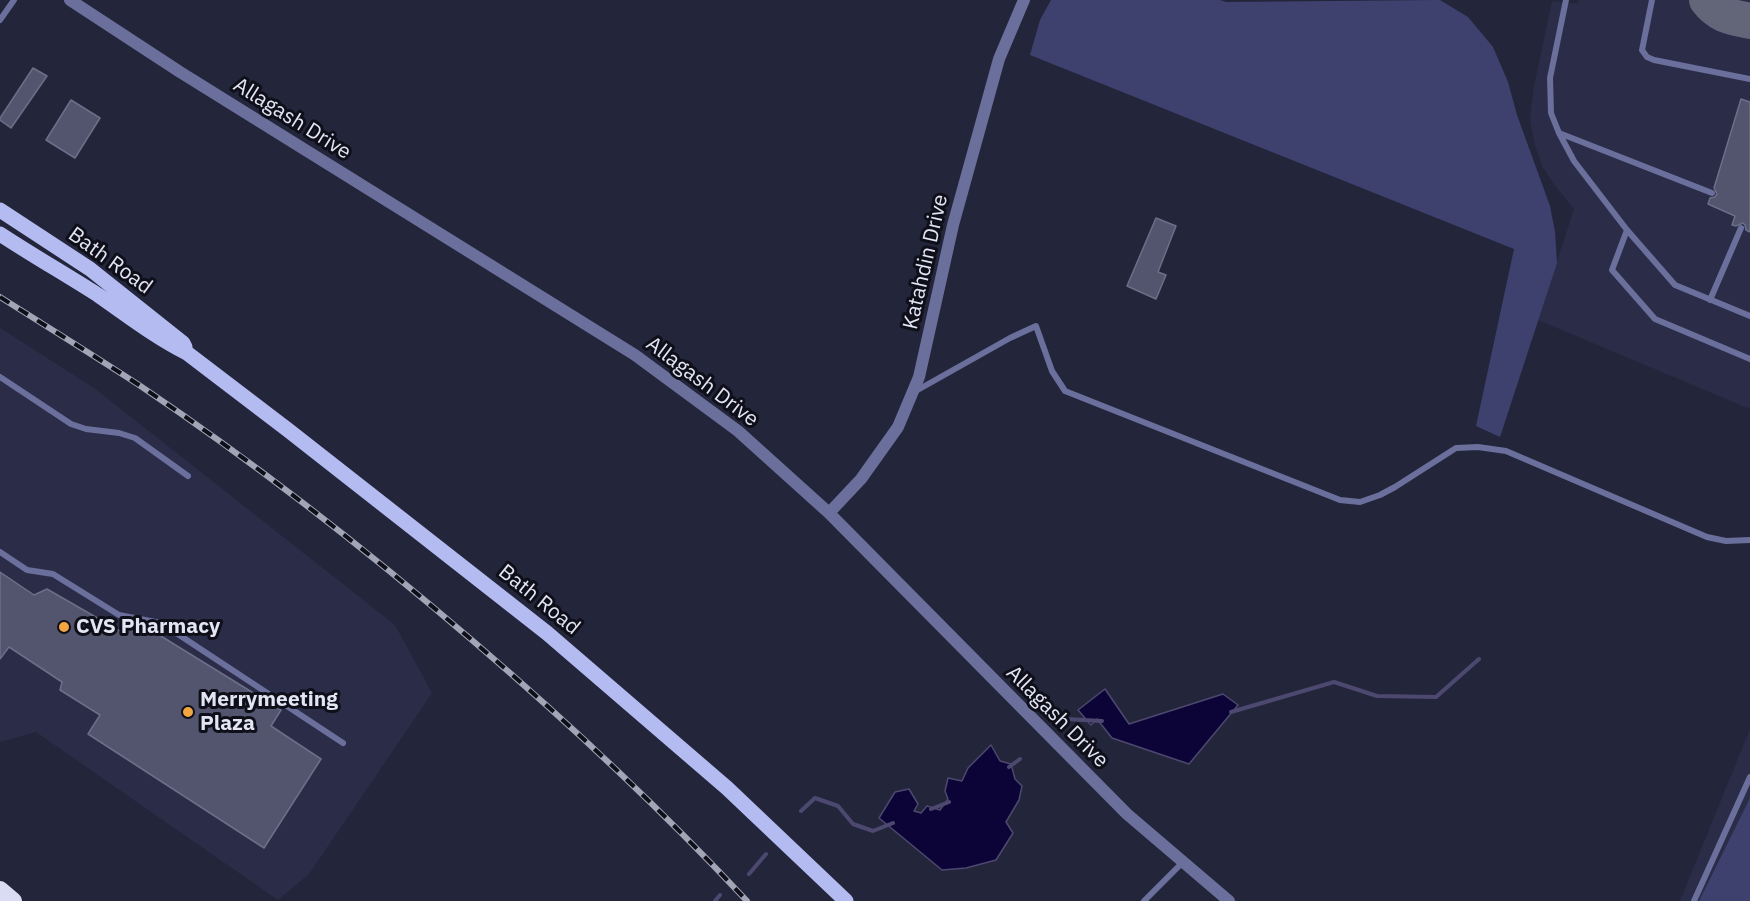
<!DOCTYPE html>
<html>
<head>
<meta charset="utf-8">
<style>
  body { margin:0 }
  canvas { display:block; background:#23253b }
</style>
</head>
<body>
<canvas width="1750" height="901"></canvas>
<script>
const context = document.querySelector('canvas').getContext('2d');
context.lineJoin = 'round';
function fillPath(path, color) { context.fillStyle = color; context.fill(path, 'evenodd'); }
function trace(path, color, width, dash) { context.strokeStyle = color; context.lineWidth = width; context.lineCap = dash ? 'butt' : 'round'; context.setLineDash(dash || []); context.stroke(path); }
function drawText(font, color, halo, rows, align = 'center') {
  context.font = font + ' "IBM Plex Sans",sans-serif'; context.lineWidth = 6; context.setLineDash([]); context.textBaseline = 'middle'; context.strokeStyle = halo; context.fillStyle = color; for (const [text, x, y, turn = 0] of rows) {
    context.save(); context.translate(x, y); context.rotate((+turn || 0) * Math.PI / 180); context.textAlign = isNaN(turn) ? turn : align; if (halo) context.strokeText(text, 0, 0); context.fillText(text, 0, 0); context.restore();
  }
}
fillPath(new Path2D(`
  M1579 0H1750V409L1538 320 1574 209 1556 187 1542 166 1534 142 1530 119 1534 86 1552 1 1578 4Z
  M0 328 94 388 395 625 432 693 309 874 278 900 36 732 0 742Z
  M1750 729V901H1680Z`), '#2a2c48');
fillPath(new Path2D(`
  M1051 0H1220L1226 2 1440 0 1468 17 1493 47 1508 82 1517 115 1550 206 1555 232 1557 263 1500 437 1476 426 1514 249 1030 55 1040 20Z
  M1750 798V901H1699Z`), '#3e416e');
const water = new Path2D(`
  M1105 689 1129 724 1223 694 1238 705 1189 764 1112 738 1097 719 1091 725 1078 710Z
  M991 745 1000 761 1011 764 1015 779 1022 786 1019 800 1006 822 1013 833 996 860 966 868 942 870 879 818 895 792 909 789 918 804 914 811 921 813 927 806 940 810 948 799 945 791 948 778 962 781 968 768Z`);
fillPath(water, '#0c0436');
trace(water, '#4c486f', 1.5);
trace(new Path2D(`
  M1231 712 1334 682 1377 696 1436 697 1479 659
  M1065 719 1102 721
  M1009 767 1020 759
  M931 809 949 802
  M801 811 815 798 838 806 853 824 873 831 893 823
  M749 874 766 854
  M715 901 720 895`), '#4c486f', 4);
trace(new Path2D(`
  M1707 0C1719 16 1732 17 1750 21`), '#636579', 36);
const building = new Path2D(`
  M33 68 47 76 11 128 0 120V118Z
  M1741 99 1750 102V232L1746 230 1745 225 1743 223 1736 226 1732 225 1735 216 1708 204 1710 198 1715 197 1717 194 1714 188Z
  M71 100 100 118 75 158 46 140Z
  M1156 218 1176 226 1158 272 1166 275 1156 299 1127 286Z
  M0 572 34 595 47 589 120 631 143 625 281 710 271 726 321 759 264 848 88 734 100 715 60 690 62 682 9 647 0 659Z`);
fillPath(building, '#52556d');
trace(building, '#6b6f88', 1.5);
trace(new Path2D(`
  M1566 0 1550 78 1551 113 1559 133 1574 161 1627 230 1675 285 1750 316
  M1652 0 1642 50 1647 57 1654 60 1750 79
  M0 20 14 0
  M1559 133 1712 193
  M1627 230 1612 270 1655 319 1750 359
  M1710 300 1741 228
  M0 377 71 424 86 429 119 433 135 438 188 476
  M914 392 1010 338 1036 326 1052 371 1065 391 1340 500 1360 502 1380 495 1395 487 1456 448 1478 447 1506 451 1707 537 1726 541 1750 540
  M0 552 27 570 53 574 119 615 161 623 343 743
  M1144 901 1183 862
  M1694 901 1750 777`), '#6b6f9b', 6);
trace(new Path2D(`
  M70 0 180 72 635 355 738 431 829 513 1127 814 1229 901
  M829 513 861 479 898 427 919 377 953 225 999 59 1024 0`), '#6b6f9b', 12);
trace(new Path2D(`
  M0 210 90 269 183 343 185 347
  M0 234C32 255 65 274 98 295 127 315 155 337 187 353L288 430 547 633 727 788 846 901`), '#b4bbf1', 15);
trace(new Path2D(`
  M0 890 13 901`), '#d9dcf2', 18);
const rail = new Path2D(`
  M0 297C46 326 93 355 139 385 255 463 367 550 473 641 569 723 661 809 747 901`);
trace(rail, '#a3a5b7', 6);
trace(rail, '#0e0f19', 4, [11]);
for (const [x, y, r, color] of [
  [64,627,6,"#f2a541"],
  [188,712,6,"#f2a541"]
]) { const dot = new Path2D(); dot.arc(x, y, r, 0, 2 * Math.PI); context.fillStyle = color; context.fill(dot); trace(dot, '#0e0f19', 2); }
drawText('21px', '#e3e5f4', '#0e0f19', [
  ["Allagash Drive",292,119,32],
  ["Bath Road",110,261,36],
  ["Katahdin Drive",926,262,-77],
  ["Allagash Drive",702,382,37],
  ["Bath Road",539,600,39],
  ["Allagash Drive",1057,717,45]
]);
drawText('bold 21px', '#e3e5f4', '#0e0f19', [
  ["CVS Pharmacy",76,627],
  ["Merrymeeting",200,700],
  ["Plaza",200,724]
], 'left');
</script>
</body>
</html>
